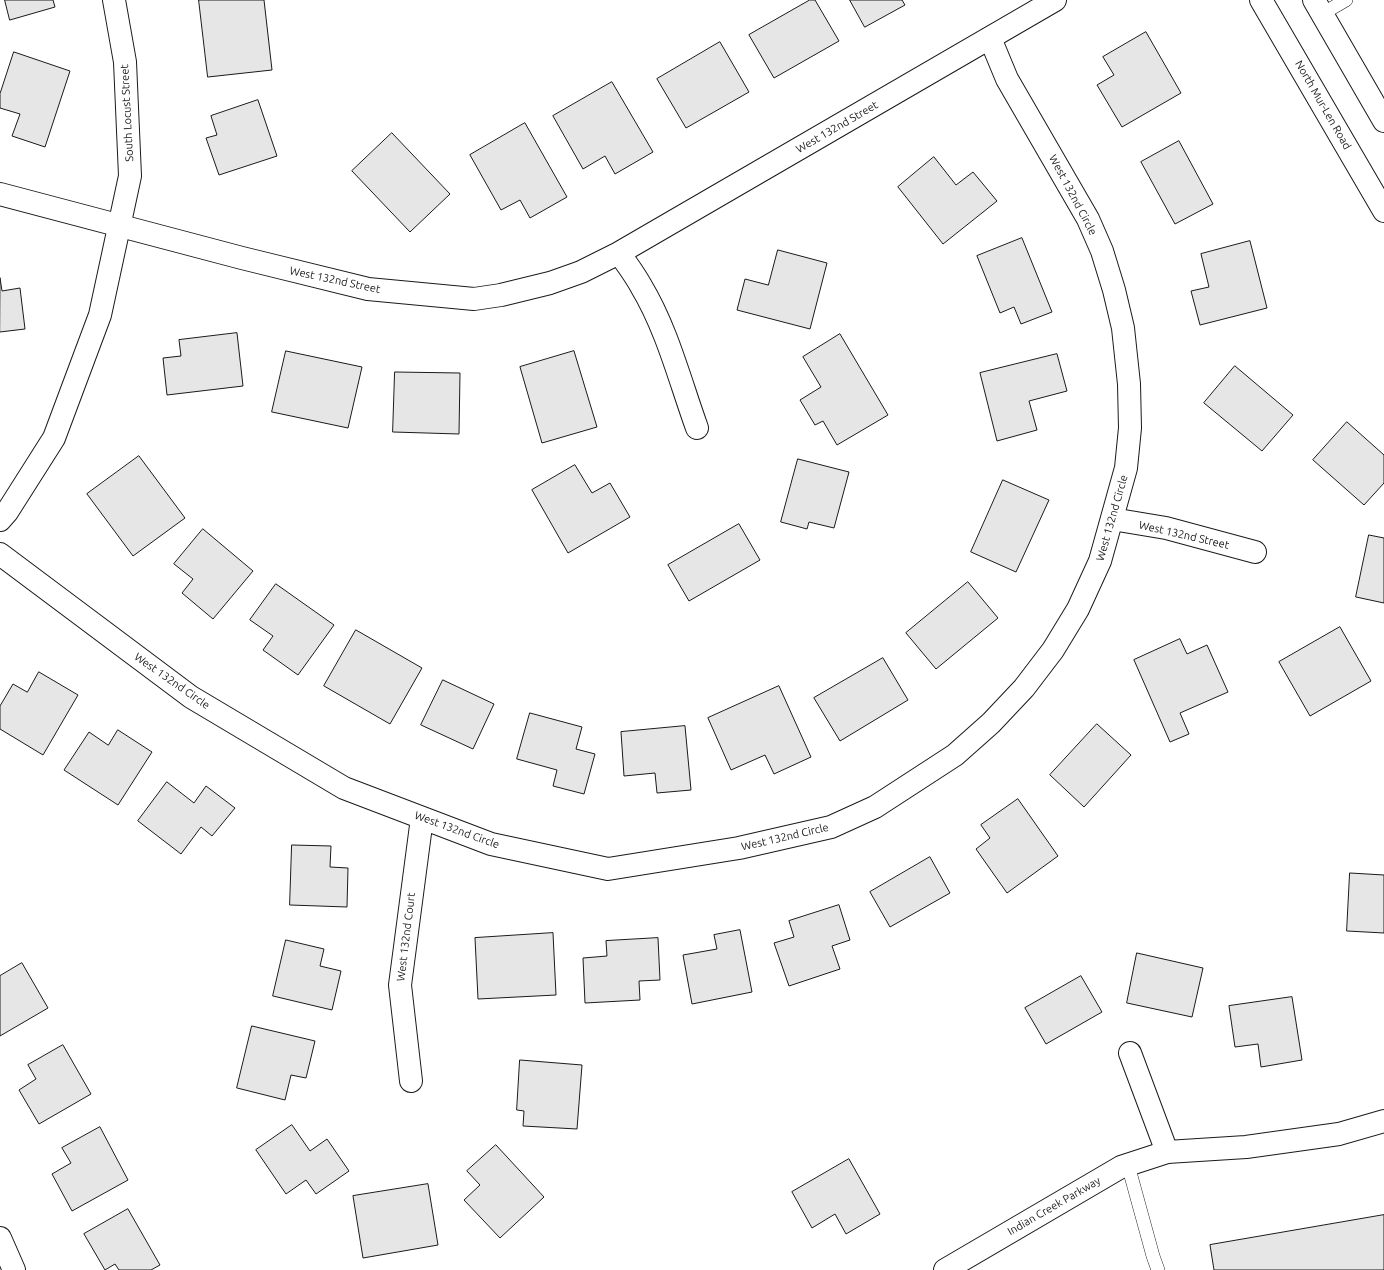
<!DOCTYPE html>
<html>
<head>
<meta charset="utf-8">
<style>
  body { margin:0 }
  canvas { display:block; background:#fff }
</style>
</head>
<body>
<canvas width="1384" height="1270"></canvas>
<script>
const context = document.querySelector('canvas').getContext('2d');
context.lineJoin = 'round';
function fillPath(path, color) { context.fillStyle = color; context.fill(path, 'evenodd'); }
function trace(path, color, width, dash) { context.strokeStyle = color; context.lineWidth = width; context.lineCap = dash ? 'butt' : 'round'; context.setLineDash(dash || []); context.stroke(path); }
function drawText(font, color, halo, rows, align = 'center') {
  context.font = font + ' Ubuntu,sans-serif'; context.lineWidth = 3; context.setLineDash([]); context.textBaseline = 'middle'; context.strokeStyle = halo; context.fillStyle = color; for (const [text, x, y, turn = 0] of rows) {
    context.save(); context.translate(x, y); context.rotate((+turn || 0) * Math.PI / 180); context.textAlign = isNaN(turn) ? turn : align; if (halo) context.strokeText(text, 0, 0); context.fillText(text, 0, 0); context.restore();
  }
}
const building = new Path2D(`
  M5 0H53L55 7 10 20Z
  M199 0H264L272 70 208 77Z
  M810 0H815L839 41 774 78 749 35Z
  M850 0H902L905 5 865 27Z
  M1146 32 1181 93 1122 127 1097 85 1114 75 1103 57Z
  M720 42 749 92 686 128 657 79Z
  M14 52 70 71 45 147 12 136 20 114 0 108V94Z
  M612 82 653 152 615 174 605 156 583 169 553 116Z
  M258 100 277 156 219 175 206 138 217 135 211 116Z
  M525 123 567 197 530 218 520 200 501 210 470 155Z
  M392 133 450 194 410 232 352 171Z
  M1179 141 1213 204 1175 224 1141 162Z
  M934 157 956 185 973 172 997 201 943 244 898 187Z
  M1022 238 1052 312 1021 324 1014 307 1000 313 977 256Z
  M1250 241 1267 308 1200 325 1191 291 1209 287 1201 254Z
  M778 250 827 263 810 329 737 310 745 279 768 285Z
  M0 278 2 291 20 288 25 329 0 332Z
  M237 333 243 386 167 395 163 358 181 356 179 340Z
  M840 334 888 415 837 445 823 421 815 425 800 400 821 387 803 357Z
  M286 351 362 367 348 428 272 412Z
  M574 351 597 427 542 443 520 367Z
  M1057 354 1067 391 1029 401 1037 430 997 441 980 373Z
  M1235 366 1293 415 1262 451 1204 403Z
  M395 372 460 373 459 434 393 432Z
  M1347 422 1384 455V483L1364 505 1313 460Z
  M139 456 185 518 133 556 87 494Z
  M798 459 849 472 834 528 809 522 807 529 781 522Z
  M575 465 592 493 610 483 630 517 568 553 532 490Z
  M1003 480 1049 500 1016 572 971 552Z
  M739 524 760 560 689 601 668 565Z
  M203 529 253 571 213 619 182 593 193 579 174 564Z
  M1369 535 1384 538V603L1356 597Z
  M968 582 998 618 936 669 906 633Z
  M276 584 334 625 298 675 263 650 273 636 250 620Z
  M1340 627 1371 681 1310 716 1279 662Z
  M356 630 422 668 390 724 324 686Z
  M1180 639 1187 654 1207 645 1228 692 1180 713 1189 734 1170 742 1134 660Z
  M883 658 908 700 840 741 814 698Z
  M39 672 78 695 43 755 0 729V706L13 684 27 692Z
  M443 680 494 704 473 749 421 725Z
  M779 686 811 757 774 774 765 755 731 770 708 718Z
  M530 713 582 727 576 749 595 754 584 794 553 786 557 770 517 759Z
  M1097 724 1131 755 1084 807 1050 775Z
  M685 726 691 790 657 793 655 773 624 776 621 732Z
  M118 730 152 752 118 805 64 770 89 732 108 745Z
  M167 782 194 803 206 786 235 808 212 836 201 827 181 854 138 821Z
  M1018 799 1058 856 1007 893 976 849 990 838 981 825Z
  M292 845 331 846 330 867 348 868 347 907 290 905Z
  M930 857 950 893 890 927 870 892Z
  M1350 873 1384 875V933L1347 931Z
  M839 905 850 940 832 946 840 969 789 986 774 943 794 937 789 921Z
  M740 930 752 992 692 1004 683 955 717 949 714 935Z
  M553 933 556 995 478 999 475 938Z
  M658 938 660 980 639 981 640 1000 585 1003 583 958 607 956 606 941Z
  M286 940 324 949 320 966 341 971 332 1010 273 996Z
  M1137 953 1203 968 1192 1017 1127 1003Z
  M22 963 48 1008 0 1036V976Z
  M1081 976 1102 1012 1046 1044 1025 1008Z
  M1292 997 1302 1060 1261 1067 1258 1044 1235 1047 1229 1006Z
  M252 1026 315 1041 306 1078 291 1075 285 1100 237 1088Z
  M63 1045 91 1094 39 1124 19 1090 36 1079 28 1065Z
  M520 1060 582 1065 577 1129 523 1126 524 1111 517 1110Z
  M292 1125 310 1151 327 1139 349 1171 316 1194 306 1180 286 1194 256 1150Z
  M100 1127 128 1180 72 1211 52 1174 71 1163 62 1148Z
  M496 1145 544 1197 500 1238 464 1200 480 1185 467 1171Z
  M849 1159 880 1214 846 1234 835 1214 812 1228 792 1192Z
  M428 1184 438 1245 363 1258 353 1196Z
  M128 1209 160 1265 151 1270H119L115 1264 105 1270 84 1234Z
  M1384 1215V1270H1214L1210 1245Z`);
fillPath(building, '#e6e6e6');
trace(building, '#1a1a1a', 1);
const service = new Path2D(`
  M1322 14 1346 0
  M1128 1165 1153 1256 1158 1270`);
const minor = new Path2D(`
  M0 194 242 258 368 289 474 299 501 295 550 283 581 272 619 253 1055 0
  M619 253C627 264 635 275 641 286 667 329 680 381 697 428
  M1112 519 1166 528 1255 552
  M0 520 7 512 54 438 100 315 130 176 125 62 114 0
  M0 554 191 697 344 788 491 844 608 869 739 848 831 827 875 807 955 755 991 723 1024 688 1053 650 1078 609 1100 561 1126 468 1130 428 1129 384 1123 328 1114 290 1102 251 1088 219 1007 79 990 38
  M1130 1053 1167 1152
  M411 1081 400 985 422 818
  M0 1238 14 1270`);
const tertiary = new Path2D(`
  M945 1270 1121 1167 1167 1152 1246 1147 1339 1134 1384 1121`);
const secondary = new Path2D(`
  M1261 0 1384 211
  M1314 0 1384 121`);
trace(service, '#1a1a1a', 14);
trace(minor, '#1a1a1a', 24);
trace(tertiary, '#1a1a1a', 24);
trace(secondary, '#1a1a1a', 24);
trace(service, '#fff', 13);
trace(minor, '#fff', 22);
trace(tertiary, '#fff', 22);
trace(secondary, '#fff', 22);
drawText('11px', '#1a1a1a', '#fff', [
  ["North Mur-Len Road",1323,105,60],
  ["South Locust Street",127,113,-93],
  ["West 132nd Street",837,127,-30],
  ["West 132nd Circle",1073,195,62],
  ["West 132nd Street",335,280,12],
  ["West 132nd Circle",1112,518,-74],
  ["West 132nd Street",1184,535,13],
  ["West 132nd Circle",172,681,35],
  ["West 132nd Circle",457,830,20],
  ["West 132nd Circle",785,837,-13],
  ["West 132nd Court",406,937,-83],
  ["Indian Creek Parkway",1054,1206,-30]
]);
</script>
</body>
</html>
